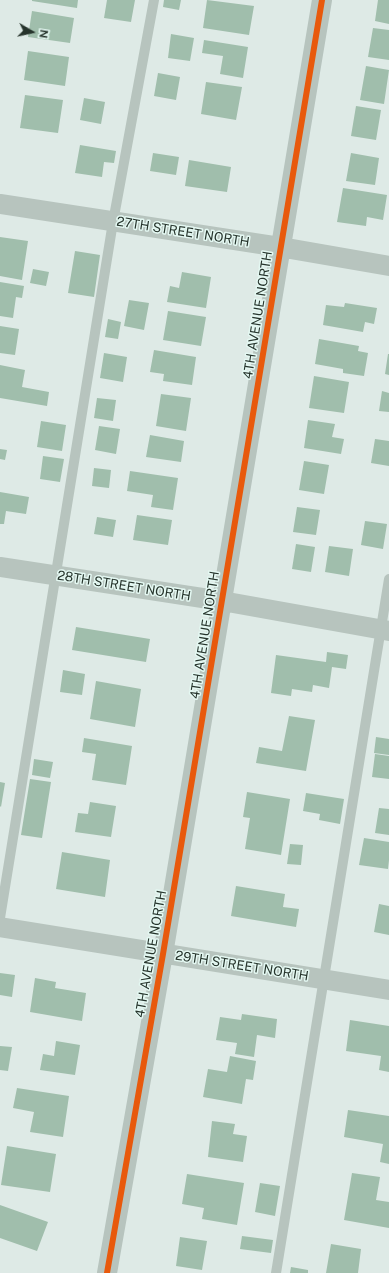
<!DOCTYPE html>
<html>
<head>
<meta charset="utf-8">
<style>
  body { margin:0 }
  #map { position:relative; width:389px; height:1273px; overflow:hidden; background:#deeae6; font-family:"Public Sans",sans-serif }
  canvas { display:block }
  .north { position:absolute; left:12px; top:12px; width:40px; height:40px; -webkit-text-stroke:3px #e4f8f2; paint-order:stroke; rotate:99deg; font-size:11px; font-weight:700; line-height:16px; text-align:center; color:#26342c }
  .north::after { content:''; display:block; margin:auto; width:14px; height:18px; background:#26342c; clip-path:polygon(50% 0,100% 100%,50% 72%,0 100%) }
</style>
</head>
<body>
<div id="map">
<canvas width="389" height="1273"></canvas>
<div class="north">N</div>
</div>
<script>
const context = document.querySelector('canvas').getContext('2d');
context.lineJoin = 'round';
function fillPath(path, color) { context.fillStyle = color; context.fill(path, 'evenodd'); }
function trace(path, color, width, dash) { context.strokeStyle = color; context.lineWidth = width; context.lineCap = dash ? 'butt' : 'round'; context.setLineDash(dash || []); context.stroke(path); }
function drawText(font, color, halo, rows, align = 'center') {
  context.font = font + ' "Public Sans",sans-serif'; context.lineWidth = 3; context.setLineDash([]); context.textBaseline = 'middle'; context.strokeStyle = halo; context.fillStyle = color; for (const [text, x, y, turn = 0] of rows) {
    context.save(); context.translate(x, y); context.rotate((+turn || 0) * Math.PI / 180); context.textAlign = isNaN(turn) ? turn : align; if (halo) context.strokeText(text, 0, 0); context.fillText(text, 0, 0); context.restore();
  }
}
fillPath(new Path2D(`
  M32 0H78L77 8 32 1Z
  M107 0H135L131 22 104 18Z
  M164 0H181L179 10 163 7Z
  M207 0 254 6 249 35 203 28Z
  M378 0H389V24L375 21Z
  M32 11 74 18 70 43 28 37Z
  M373 28 389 30V60L368 57Z
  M171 34 194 38 190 61 168 58Z
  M204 40 248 47 243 78 220 74 223 56 202 53Z
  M28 51 69 57 65 86 24 80Z
  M366 66 389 70 384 104 360 100Z
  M158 73 180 77 176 100 154 96Z
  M206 82 242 87 236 120 201 114Z
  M25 95 63 100 58 133 20 128Z
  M84 98 105 102 101 124 80 120Z
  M356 106 381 110 376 140 351 136Z
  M80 145 116 151 114 163 104 162 102 177 75 173Z
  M153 153 179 157 176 175 150 171Z
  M351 153 379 158 375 185 346 181Z
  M189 160 231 167 227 192 185 186Z
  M343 188 387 195 383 220 367 217 366 226 337 222Z
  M0 237 28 241 22 280 0 276Z
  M75 251 100 255 94 297 68 293Z
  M33 269 49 272 46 286 30 283Z
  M182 272 211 277 206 308 167 302 170 286 179 288Z
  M0 282 24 286 22 298 16 297 13 318 0 316Z
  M129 300 149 303 144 330 124 326Z
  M345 303 377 308 374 324 365 322 363 332 323 325 326 305 344 307Z
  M168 311 206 317 201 346 163 340Z
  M108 319 121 322 118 339 105 337Z
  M0 326 19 329 15 355 0 353Z
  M319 339 359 346 358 351 368 353 364 376 343 373V369L315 364Z
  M154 350 196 357 192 385 163 381 164 374 150 372Z
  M104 353 127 357 123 382 100 378Z
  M388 354H389V375L385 374Z
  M0 365 25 370 22 387 49 392 47 406 0 398Z
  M314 376 349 382 344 413 309 408Z
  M382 391 389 393V412L379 411Z
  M161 394 191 398 186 431 156 426Z
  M97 398 116 400 113 421 94 418Z
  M308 420 335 424 332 437 344 439 341 454 304 448Z
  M41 421 66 425 62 451 37 447Z
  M99 426 120 429 116 454 95 450Z
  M150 435 184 441 181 462 146 457Z
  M375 439 389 441V466L371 463Z
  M0 449 7 450 5 460 0 459Z
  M43 456 64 459 60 482 40 479Z
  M304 461 329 465 324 494 299 490Z
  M94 468 111 470 109 488 92 486Z
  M130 471 178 478 173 510 151 507 153 495 127 491Z
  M0 492 29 497 26 514 6 511 4 524H0Z
  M297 507 320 510 316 535 293 532Z
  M137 515 172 520 168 545 133 540Z
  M97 517 116 520 113 537 94 534Z
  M365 521 387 524 383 549 361 545Z
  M296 544 315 547 311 572 292 569Z
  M329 546 353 549 349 576 325 572Z
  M76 627 150 639 146 662 72 650Z
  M327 652 348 655 346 669 332 667 329 688 313 685 312 692 292 689 291 696 271 693 276 655 326 662Z
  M63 670 85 674 82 695 60 692Z
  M96 681 141 689 135 727 90 719Z
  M289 716 315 720 306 771 256 763 259 747 282 751Z
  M376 737 389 739V755L374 753Z
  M84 738 132 746 126 785 92 780 96 754 82 752Z
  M375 754 389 756V779L372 777Z
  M34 759 53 762 50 778 32 775Z
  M30 779 51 782 42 838 21 835Z
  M0 782 5 783 1 807 0 806Z
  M247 792 290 799 281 855 245 849 250 818 243 817Z
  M306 793 344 799 340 824 319 820 320 814 303 811Z
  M90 802 116 806 111 837 75 832 78 813 88 814Z
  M379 808 389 809V835L375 833Z
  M364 838 389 842V860L388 869 359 865Z
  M290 844 303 845 301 865 287 864Z
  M62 852 110 860 105 897 56 889Z
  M236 886 285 894 283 907 299 909 296 927 231 916Z
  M379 904 389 906V935L374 932Z
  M0 973 15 975 12 997 0 995Z
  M35 978 56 982 55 988 86 993 82 1021 30 1012Z
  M242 1014 277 1019 275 1038 257 1035 254 1057 235 1054 237 1043 216 1040 220 1017 241 1020Z
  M350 1020 389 1026V1072L379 1070 381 1056 346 1051Z
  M56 1041 80 1045 75 1075 40 1070 43 1054 54 1056Z
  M0 1046 12 1047 8 1071 0 1070Z
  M230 1056 256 1061 253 1080 246 1079 242 1104 203 1097 208 1069 227 1072Z
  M17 1088 69 1096 63 1137 30 1132 34 1112 13 1108Z
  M348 1110 389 1116V1164L380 1162 383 1144 344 1137Z
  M212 1121 235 1124 233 1134 247 1136 243 1162 208 1157Z
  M7 1146 56 1154 50 1192 1 1185Z
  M352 1173 380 1177 376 1200 389 1202V1228L344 1220Z
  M187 1174 244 1183 237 1225 202 1219 204 1208 182 1204Z
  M260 1183 280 1186 275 1216 255 1212Z
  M0 1205 48 1222 37 1251 0 1238Z
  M242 1236 273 1240 271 1253 240 1249Z
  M180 1237 207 1241 202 1270 176 1266Z
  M331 1244 361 1249 358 1273H326Z
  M291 1267 308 1270V1273H290Z`), '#a0beac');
trace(new Path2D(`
  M0 918 113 222 154 0
  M276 1273 389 579`), '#b7c4be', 10);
trace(new Path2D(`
  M0 204 280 247 389 266
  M0 567 222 601 389 631
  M0 927 389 990
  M107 1273 163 954 322 0`), '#b7c4be', 20);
trace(new Path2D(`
  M107 1273 163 954 322 0`), '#e8590c', 6);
drawText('13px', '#26342c', '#e4f8f2', [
  ["27TH STREET NORTH",183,232,9],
  ["4TH AVENUE NORTH",258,315,-81],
  ["28TH STREET NORTH",124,586,9],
  ["4TH AVENUE NORTH",205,635,-81],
  ["4TH AVENUE NORTH",151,954,-80],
  ["29TH STREET NORTH",242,966,9]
]);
</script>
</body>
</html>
